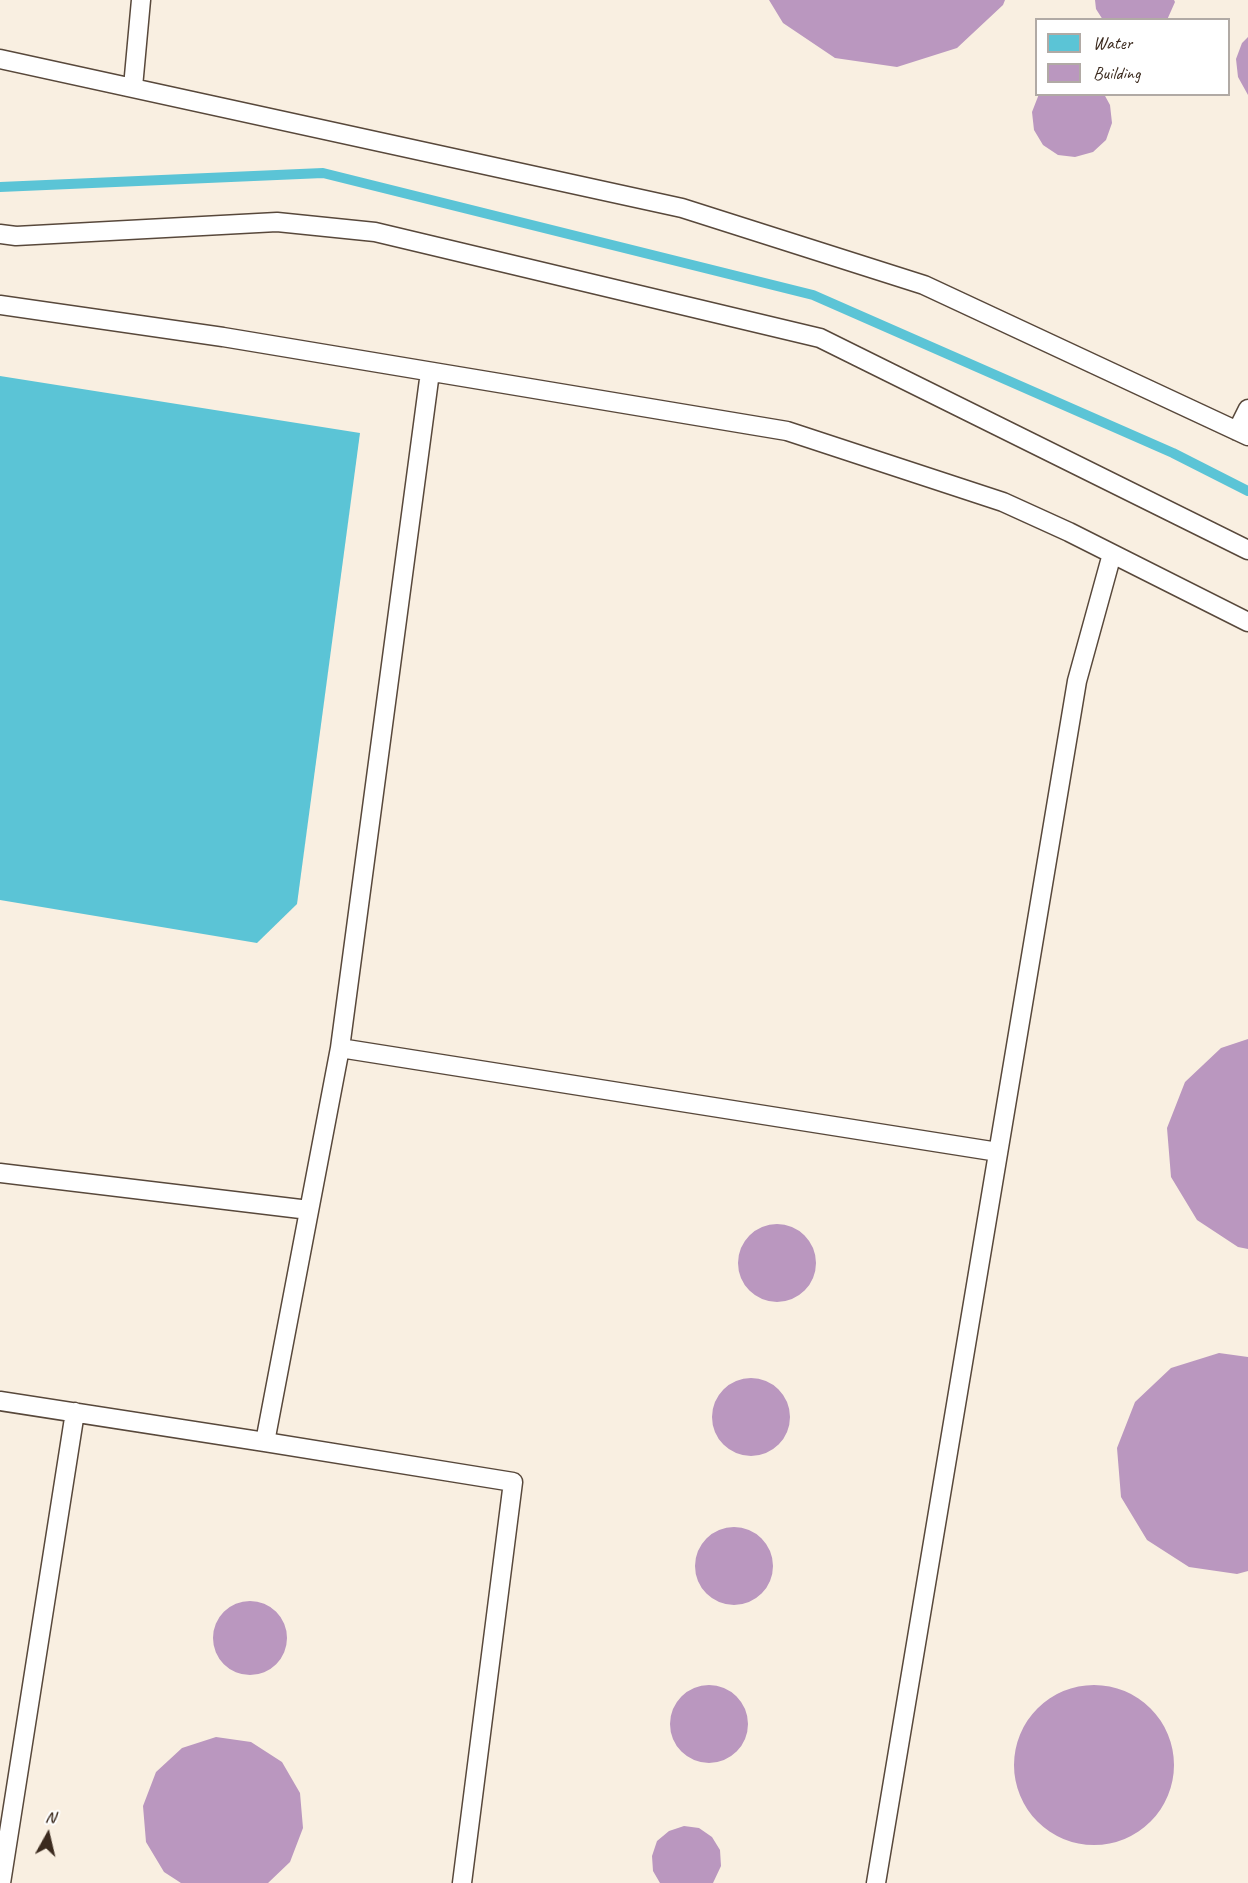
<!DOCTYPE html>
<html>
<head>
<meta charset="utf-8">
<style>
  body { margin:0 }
  #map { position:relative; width:1248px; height:1883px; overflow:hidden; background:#f9efe1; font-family:Caveat,sans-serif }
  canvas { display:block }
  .legend { position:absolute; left:1035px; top:18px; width:195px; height:78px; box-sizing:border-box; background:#fff; border:2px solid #b1aaa5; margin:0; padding:8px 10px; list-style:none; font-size:18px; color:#3b2a1e }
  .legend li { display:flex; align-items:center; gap:12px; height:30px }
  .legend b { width:30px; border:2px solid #b1aaa5 }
  .north { position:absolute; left:18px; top:1805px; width:60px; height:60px; -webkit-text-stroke:4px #fff; paint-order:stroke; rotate:8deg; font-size:16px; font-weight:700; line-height:24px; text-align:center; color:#3b2a1e }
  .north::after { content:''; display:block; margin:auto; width:21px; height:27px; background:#3b2a1e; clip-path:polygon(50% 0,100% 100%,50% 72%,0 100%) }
</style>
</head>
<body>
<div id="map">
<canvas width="1248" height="1883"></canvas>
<ul class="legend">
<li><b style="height:16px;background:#5bc4d6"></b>Water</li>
<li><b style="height:16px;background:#ba97bf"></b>Building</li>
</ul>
<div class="north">N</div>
</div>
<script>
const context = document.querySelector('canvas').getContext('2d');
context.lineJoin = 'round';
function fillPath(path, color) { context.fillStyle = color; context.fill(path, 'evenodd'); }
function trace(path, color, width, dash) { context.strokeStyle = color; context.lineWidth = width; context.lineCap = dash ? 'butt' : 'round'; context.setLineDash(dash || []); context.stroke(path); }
fillPath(new Path2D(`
  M0 376 360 433 297 904 257 943 0 900Z`), '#5bc4d6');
trace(new Path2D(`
  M0 187 323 173 813 295 1173 453 1248 491`), '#5bc4d6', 10);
fillPath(new Path2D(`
  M769 0H1005L1003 5 957 48 897 67 835 58 783 23Z
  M1095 0H1174L1175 2 1167 20H1103L1096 9Z
  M1248 37V95L1238 77 1236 59 1242 43Z
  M1039 94H1104L1110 105 1112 123 1106 140 1093 152 1075 157 1058 155 1043 145 1034 130 1032 112Z
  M1248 1039V1249L1238 1247 1197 1220 1171 1177 1167 1128 1185 1082 1221 1048Z
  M738 1263a39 39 0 1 1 78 0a39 39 0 1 1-78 0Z
  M1219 1353 1248 1357V1571L1237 1574 1189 1567 1147 1540 1121 1497 1117 1448 1135 1402 1171 1368Z
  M712 1417a39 39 0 1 1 78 0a39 39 0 1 1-78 0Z
  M695 1566a39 39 0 1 1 78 0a39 39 0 1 1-78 0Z
  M213 1638a37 37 0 1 1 74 0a37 37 0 1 1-74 0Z
  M1014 1765a80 80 0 1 1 160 0a80 80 0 1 1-160 0Z
  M670 1724a39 39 0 1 1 78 0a39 39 0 1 1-78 0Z
  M216 1737 251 1742 282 1762 300 1793 303 1828 290 1862 268 1883H181L164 1872 146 1842 143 1806 156 1772 182 1748Z
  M684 1826 699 1828 712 1837 720 1850 721 1866 713 1883H660L653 1871 652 1856 657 1841 669 1831Z`), '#ba97bf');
const lane = new Path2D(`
  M0 59 682 208 924 285 1248 436
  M133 87 141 0
  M0 234 16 236 277 222 375 232 820 338 1248 550
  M0 305 223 337 787 431 1003 502 1069 532 1248 622
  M1237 431 1248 409
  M340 1048 998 1152
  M0 1173 309 1210
  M0 1401 265 1442 513 1482 462 1883
  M265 1442 340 1048 430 372
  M1 1883 75 1412
  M876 1883 1077 681 1112 554`);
trace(lane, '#58483b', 21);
trace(lane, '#fff', 18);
</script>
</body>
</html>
